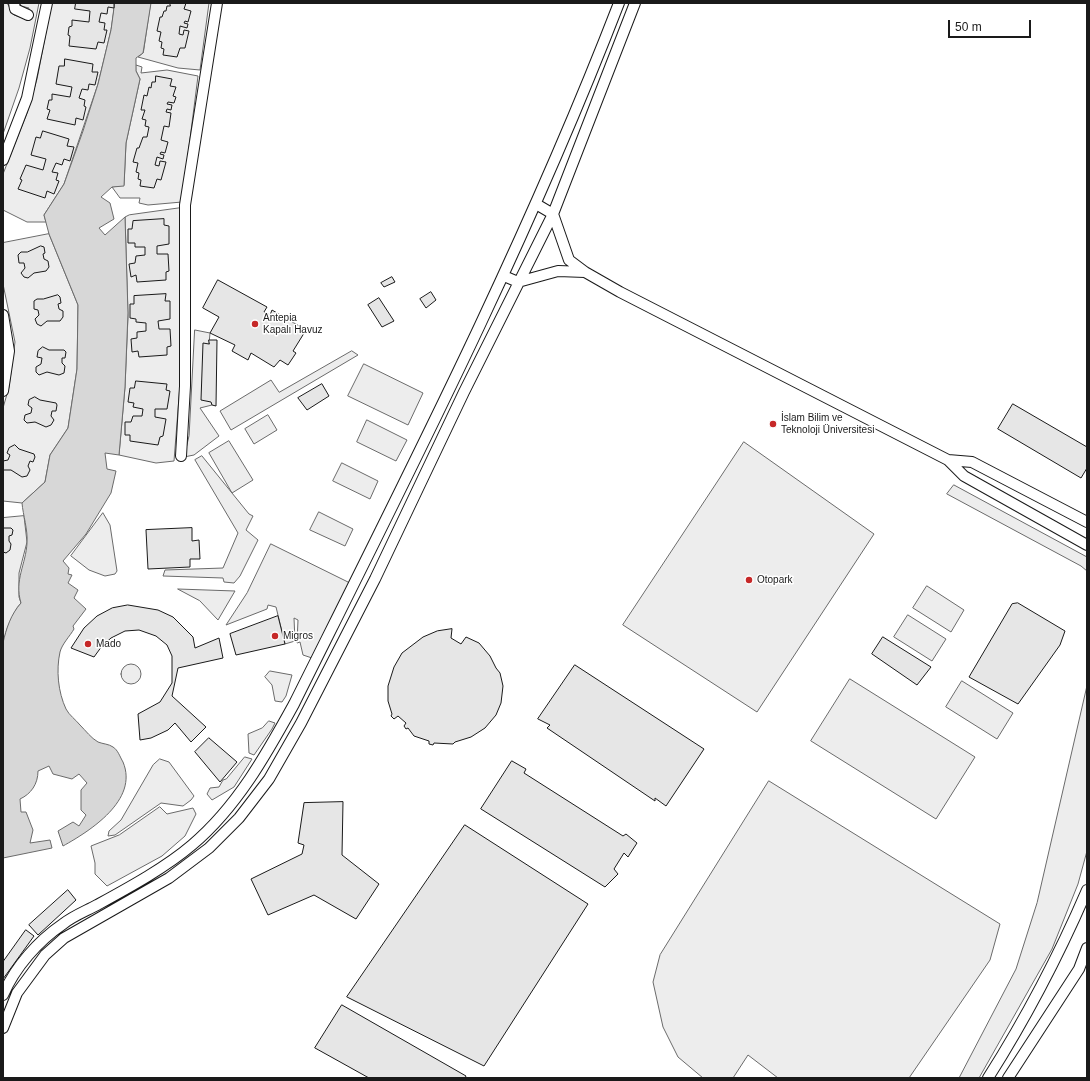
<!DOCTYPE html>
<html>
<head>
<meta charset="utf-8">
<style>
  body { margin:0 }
  #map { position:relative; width:1090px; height:1081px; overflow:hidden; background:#fff; font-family:Helvetica,sans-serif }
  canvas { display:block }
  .frame { position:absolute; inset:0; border:4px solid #1a1a1a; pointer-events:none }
  .scale { position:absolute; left:948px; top:20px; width:83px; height:18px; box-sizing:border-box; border:2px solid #1a1a1a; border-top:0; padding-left:5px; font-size:12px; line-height:14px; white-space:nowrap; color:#1a1a1a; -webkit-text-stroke:3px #fff; paint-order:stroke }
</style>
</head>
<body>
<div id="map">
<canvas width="1090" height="1081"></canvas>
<div class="frame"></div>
<div class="scale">50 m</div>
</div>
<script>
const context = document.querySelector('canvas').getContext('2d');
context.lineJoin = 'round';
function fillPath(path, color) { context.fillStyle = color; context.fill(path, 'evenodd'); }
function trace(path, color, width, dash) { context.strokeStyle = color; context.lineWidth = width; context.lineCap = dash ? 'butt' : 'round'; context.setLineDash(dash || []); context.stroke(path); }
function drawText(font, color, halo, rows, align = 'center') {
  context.font = font + ' Helvetica,sans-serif'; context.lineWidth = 3; context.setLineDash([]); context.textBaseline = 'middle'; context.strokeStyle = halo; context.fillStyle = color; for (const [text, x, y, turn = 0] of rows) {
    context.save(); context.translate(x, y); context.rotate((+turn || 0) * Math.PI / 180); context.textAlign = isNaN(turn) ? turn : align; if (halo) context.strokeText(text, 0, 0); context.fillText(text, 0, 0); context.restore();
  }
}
const built = new Path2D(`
  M4 3H7L14 15 26 19 29 8 21 6 20 3H39L30 48 19 88 3 134Z
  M52 3H115L111 30 98 84 64 184 44 215 46 222H27L3 210V174L27 113 37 79Z
  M151 3H209L200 70 178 68 138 57 143 53Z
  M136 65 142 67 141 73 167 70 198 76 182 202 148 205 139 203 140 198H120L112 187 124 185 126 143 140 79 136 71Z
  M181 208 182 359 174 461 156 463 119 455 125 387 128 316 125 217 129 215Z
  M49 234 78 305 77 369 68 428 50 455 45 482 22 503 3 501V408L9 387 15 342 3 284V243Z
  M195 330 210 333 209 344 212 405 200 408 219 436 194 455 184 457 189 436Z
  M352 351 358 355 231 430 220 411 271 380 279 392Z
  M364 364 423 393 408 425 348 396Z
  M268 415 277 430 254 444 245 429Z
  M367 420 407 440 396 461 357 442Z
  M229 441 253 480 232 493 209 453Z
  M744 442 874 534 757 712 623 625Z
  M202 456 249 514 253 516 246 530 258 540 240 576 234 583 224 582 223 578 163 576 165 570 223 568 238 533 195 460Z
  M342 463 378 481 370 499 333 481Z
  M954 485 1087 557V571L1081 566 947 494Z
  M319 512 353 529 345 546 310 530Z
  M103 513 110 525 117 571 115 574 105 576 89 570 71 556Z
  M24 516 27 542 19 573V597L21 603 17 608 7 629 3 643V518Z
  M271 544 350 583 312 658 303 655 300 642 297 643 298 620 294 618 295 641 285 644 276 607 268 605 267 609 226 625 247 593Z
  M927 586 964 610 951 632 913 608Z
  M178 589 235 591 218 620 200 601Z
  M908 615 946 639 932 661 894 637Z
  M121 674a10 10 0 1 1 20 0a10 10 0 1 1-20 0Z
  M270 671 292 675 286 696 282 702 275 701 272 685 265 677Z
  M850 679 975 757 936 819 811 741Z
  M962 681 1013 713 997 739 946 707Z
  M1087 686V851L1078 884 1052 949 979 1078H959L1016 969 1037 903Z
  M269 721 275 723 272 729 254 755 249 753 248 734 262 728Z
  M245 757 252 759 234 787 212 800 207 794 210 788 219 787 223 780 226 779Z
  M160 759 169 762 194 796 191 800 183 806 161 803 115 835 108 836 109 831 121 820 153 765Z
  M769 781 1000 924 990 960 909 1078H778L748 1055 733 1078H703L678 1057 663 1027 653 982 660 955Z
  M160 807 167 814 193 808 196 814 185 836 162 856 107 886 95 874V863L91 846 119 835Z`);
fillPath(built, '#ededed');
trace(built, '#6a6a6a', 1);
const water = new Path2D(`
  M115 3H151L143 53 136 58V71L140 79 126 143 124 186 112 187 101 197 110 203 114 219 99 228 105 235 125 217 128 313 125 387 119 455 105 453 107 469 116 471 111 493 86 534 63 561 69 568 68 574 72 575 68 583 78 590 74 598 86 609 73 626 74 629C70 636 62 644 60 652 56 670 58 692 66 709 69 715 76 720 80 725 86 731 91 738 98 742 103 744 109 744 113 747 118 750 120 757 123 762 139 800 90 831 63 846L58 831 73 822 79 826 86 815 81 810V790L87 783 79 774 72 779 53 774 49 766 38 771C38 784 31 794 20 799L21 812H26L33 830 30 843 50 840 52 848 3 858V643C6 629 11 614 21 603 14 580 26 564 27 543 28 530 23 515 22 503L45 482 50 455 68 428 77 369 78 305 49 234 44 215 64 184 83 131 98 84 111 30Z`);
fillPath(water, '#d7d7d7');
trace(water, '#6a6a6a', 1);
const building = new Path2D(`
  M76 3H114V8L108 7 107 14 101 13 99 22 105 23 104 30H107L104 43 98 42 96 49 69 46 70 36 68 35 69 27 72 26V20L89 22 90 11 75 9Z
  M170 3H186L184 9 191 11 188 22 185 21 184 23 188 24 187 28 180 26 179 34 183 35 184 30 189 31 185 48H180L177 57 163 55 164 49 161 48 162 42 159 41 161 32 157 31 160 17H162L164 11H166L167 6H170Z
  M65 59 93 64 92 72H98L95 85 89 84 88 90 82 89 79 98 85 100 84 106 86 107 83 120 76 118 75 125 47 119 50 110 47 109 49 100H52V94L70 97 72 87 56 84 59 66H64Z
  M156 76 172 79 170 86 176 87 173 96 176 97 174 103 168 102 167 104 172 105 171 110 167 109 166 112 171 113 169 127 164 126 161 140 168 142 165 153 161 152 160 154 164 155 163 159 157 157 155 165 159 166 160 161 166 162 161 180 157 179 154 188 140 186 141 180 138 179 139 173 136 172 138 163 133 162 137 148H139L143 137H147L149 127 145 126 146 120 142 119 145 110H141L144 95 147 96 149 87 151 88 152 82H155Z
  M43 131 69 139 67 146 74 147 70 161 64 159 62 165 56 163 52 172 58 173 56 180 59 181 54 194 47 191 45 198 18 189 22 180 20 179 26 165 43 170 46 159 31 155 36 137 40 138Z
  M164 219V225L169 226V244L157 246V254H168L169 271 166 272V280L137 282 136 275 131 277 129 264 135 263 136 256 145 255V247H135V243H128V229H132L133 221Z
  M41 246 44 247 45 253 43 254 44 259 48 261 49 267 46 271 34 273 28 278 24 277 21 273 25 268 24 263H19L18 255 21 252H27Z
  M392 277 395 282 384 287 381 283Z
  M218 280 267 307 264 312 270 315 272 310 306 330 293 351 296 353 288 365 280 360 274 367 251 353 248 360 232 351 235 345 210 333 219 317 203 308Z
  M431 292 436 300 426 308 420 299Z
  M166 294 165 301H170V319L158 321 159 329H170L171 346 167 347V355L139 357 138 351 132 352 131 339 137 338V332L146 331V323L136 322V319L130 318V304H134V296Z
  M58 295 60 297 61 303 58 304 59 309 63 311V317L60 321H47L41 326 37 324 35 319 39 315 38 310 34 309V301L37 299H43Z
  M379 298 394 321 382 327 368 305Z
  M209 340H217L216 406 212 405 211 402 201 400 203 343 209 344Z
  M43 347 49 350H64L66 352 65 358H62V363L65 366 64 373 59 375 47 372 39 375 36 372V367L41 364 42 358 37 357 38 351Z
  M136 381 167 384 166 390 170 391 167 409H155V417L166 419 163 436 160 437 158 445 130 441V435H125V422H131L133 416H142L143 409 133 407 134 403 128 402 130 388H134Z
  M322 384 329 396 307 410 298 398Z
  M35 397 40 400 56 403 57 405 56 411H52L51 416 54 420 51 425 46 427 35 422 27 423 24 420 25 415 31 413 32 408 28 405 29 400Z
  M1013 404 1087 447V468L1081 478 998 429Z
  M15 445 19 449 34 454 35 457 33 462 30 461 28 466 30 470 27 476 22 477 11 470H3V461L8 460 10 455 7 453 9 448Z
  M3 528H11L13 530 12 535 9 536V541L11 544 10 550 6 553 3 552Z
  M192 528V541L199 540 200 559H190V567L148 569 146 530Z
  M1018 603 1065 631 1060 645 1018 704 969 677 1012 604Z
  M128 605 158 610 173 617 193 637 195 648 219 638 223 658 178 668 172 696 206 727 191 742 175 723 168 730 151 738 140 740 138 714 160 702 172 683V656L167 645 156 636 139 630 125 631 111 638 102 646 94 657 71 648 84 628 97 616 112 608Z
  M278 616 285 644 236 655 230 634Z
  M452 629 451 638 461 644 466 637 479 643 490 656 496 668 500 673 503 686 501 703 496 715 485 728 471 737 455 742 453 744 434 743 433 745 429 744V741L414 736 408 728 406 729 404 726 406 723 398 716 394 719 391 716 392 714 388 701V686L394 667 402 653 423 637 437 631Z
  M883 637 931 667 917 685 872 654Z
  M575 665 704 749 666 806 655 798V801L547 728 550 725 538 719Z
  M209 738 237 762 220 782 195 752Z
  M512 761 526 769 524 773 623 836 626 834 637 843 628 857 624 853 614 869 618 874 605 887 481 809Z
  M343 802 342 855 379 884 356 919 314 895 268 915 251 879 302 854 304 845 298 843 304 803Z
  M465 825 588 904 484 1066 347 997Z
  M68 890 76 900 38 935 29 925Z
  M26 930 34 936 3 979V962Z
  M342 1005 466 1076 465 1078H369L315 1048Z`);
fillPath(building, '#e6e6e6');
trace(building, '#1a1a1a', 1);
const street = new Path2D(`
  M14 3 15 9 28 15
  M3 160 27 98 47 3
  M536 204 553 214 569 260 585 272 620 292 948 460 964 476 1087 545
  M504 276 518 282 558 271 585 272
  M3 315 9 351 3 391
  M181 456 185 386V205L217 3
  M948 460 972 462 1087 522
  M3 995C15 967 38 941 63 924 73 916 86 911 97 905 128 888 165 868 192 845 237 807 266 755 294 704 409 473 526 244 619 3
  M3 1028 17 993 45 955 64 938 169 878 209 848 239 818 269 779 301 723 375 579 464 392 553 214 635 3
  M988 1078C1026 1018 1059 955 1087 890
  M1008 1078 1079 969 1087 948`);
trace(street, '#1a1a1a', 12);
trace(street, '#fff', 10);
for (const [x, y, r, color] of [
  [255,324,4,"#c62828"],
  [773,424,4,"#c62828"],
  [749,580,4,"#c62828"],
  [275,636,4,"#c62828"],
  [88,644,4,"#c62828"]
]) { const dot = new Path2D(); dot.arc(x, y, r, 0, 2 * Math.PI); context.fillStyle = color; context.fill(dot); trace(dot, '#fff', 1.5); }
drawText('10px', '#1a1a1a', '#fff', [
  ["Antepia",263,318],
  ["Kapalı Havuz",263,330],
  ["İslam Bilim ve",781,418],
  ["Teknoloji Üniversitesi",781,430],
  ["Otopark",757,580],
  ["Migros",283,636],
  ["Mado",96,644]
], 'left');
</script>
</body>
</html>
